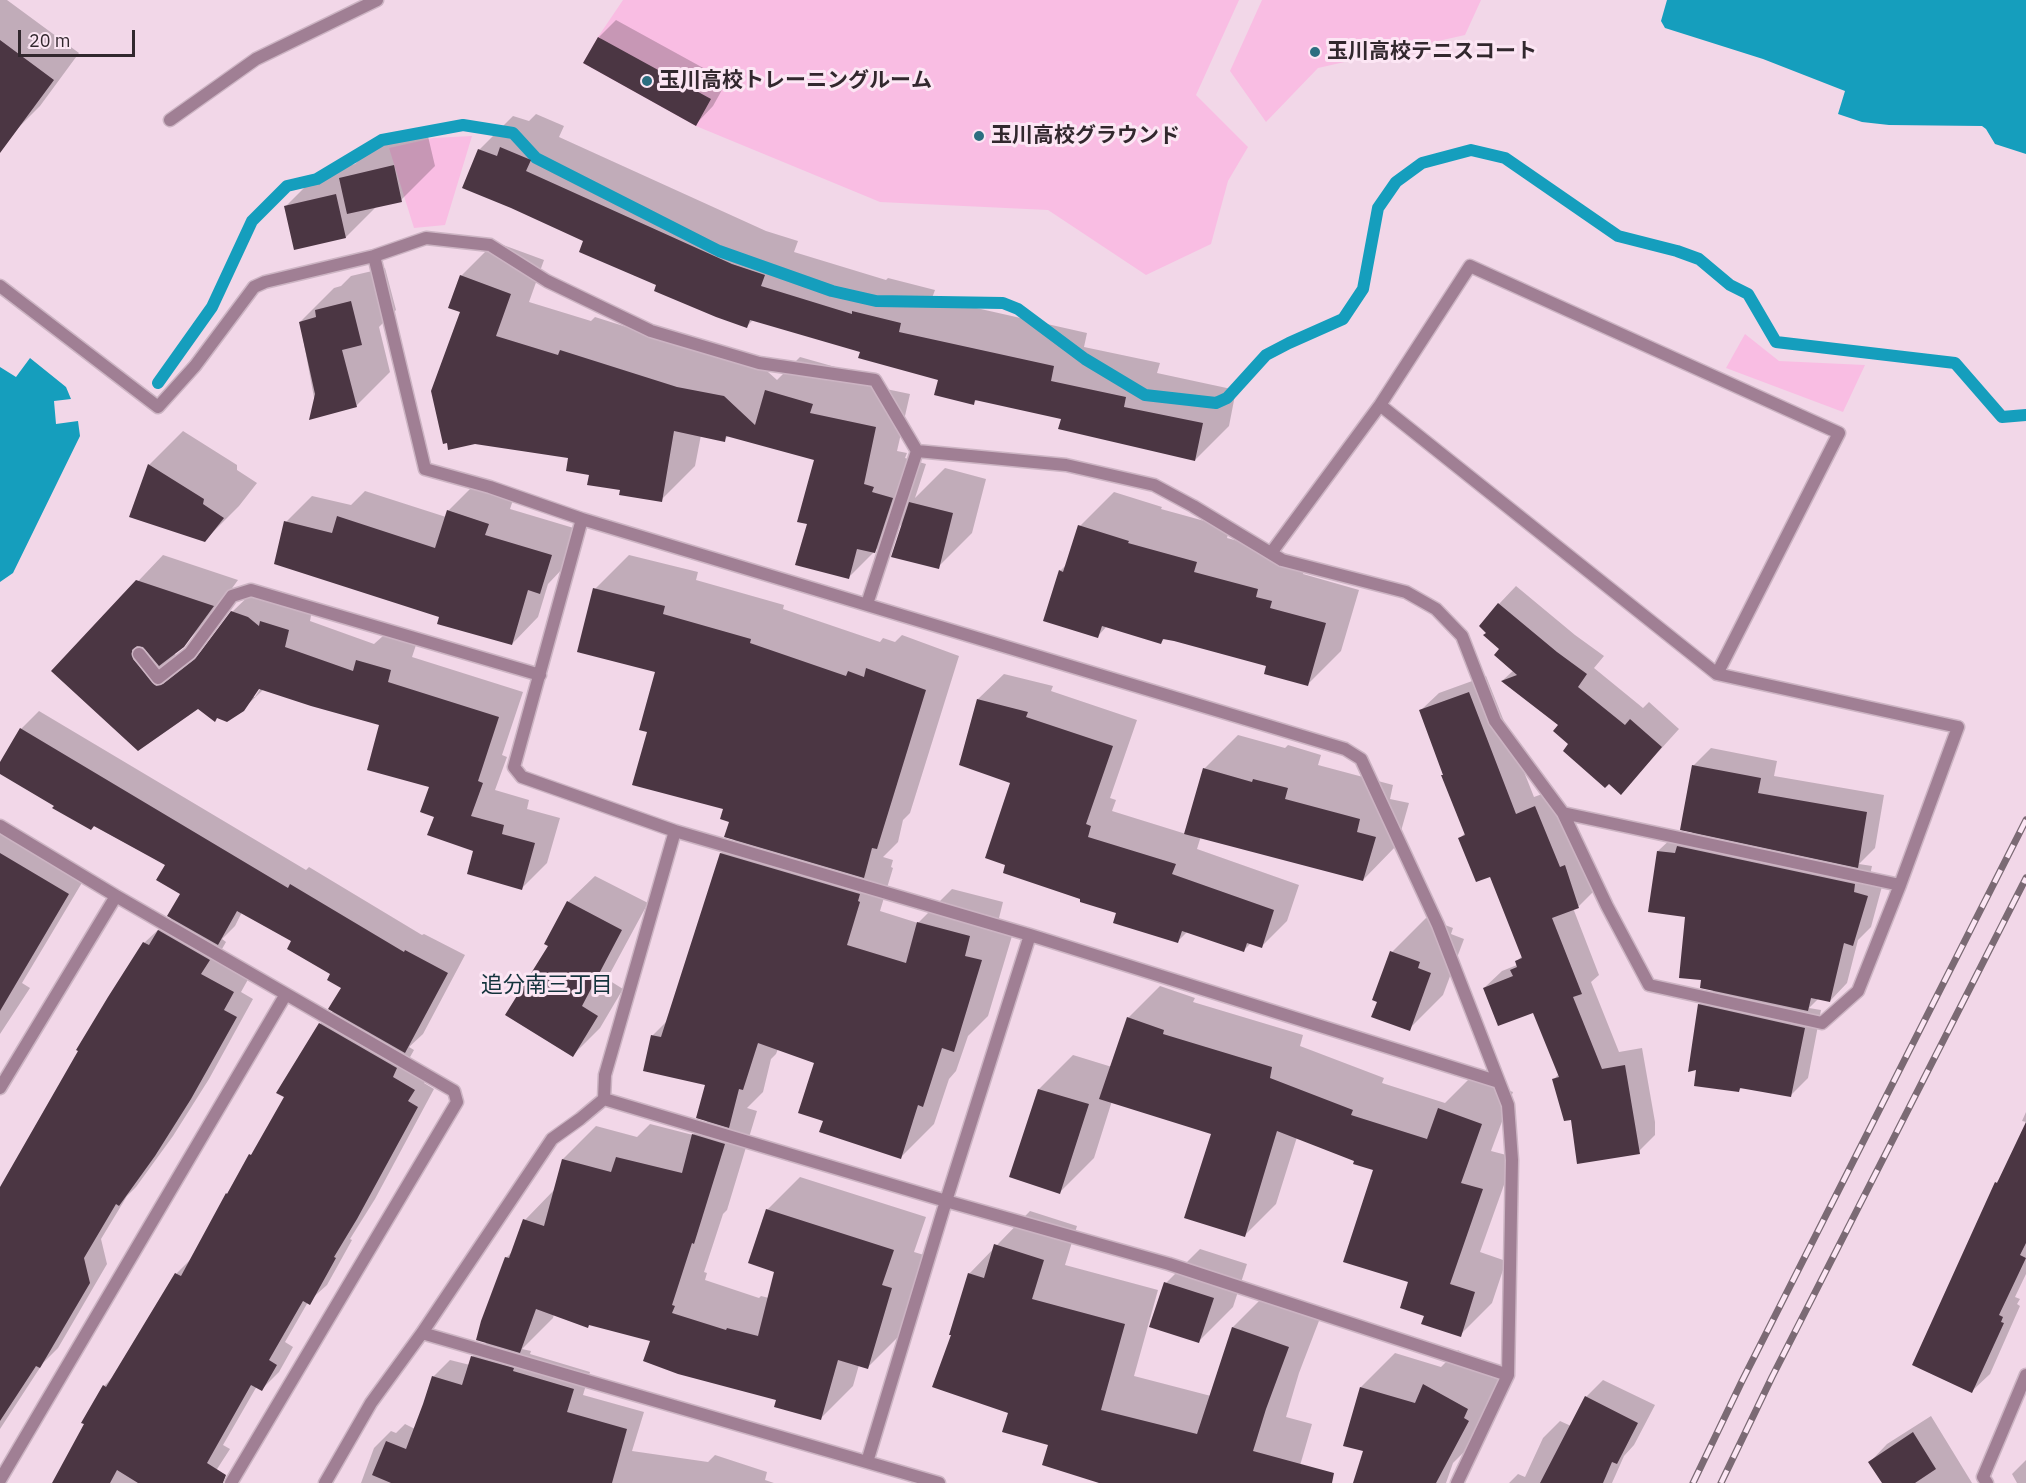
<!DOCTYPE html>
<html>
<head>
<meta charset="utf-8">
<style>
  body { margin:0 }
  #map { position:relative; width:2026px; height:1483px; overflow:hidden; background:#f2d7e8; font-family:"IBM Plex Sans",sans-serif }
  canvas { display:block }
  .scale { position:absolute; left:18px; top:30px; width:117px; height:27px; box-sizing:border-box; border:3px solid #32282e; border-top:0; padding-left:8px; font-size:18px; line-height:21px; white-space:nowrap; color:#32282e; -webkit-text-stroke:4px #fce6f4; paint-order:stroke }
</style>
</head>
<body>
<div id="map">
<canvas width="2026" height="1483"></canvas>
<div class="scale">20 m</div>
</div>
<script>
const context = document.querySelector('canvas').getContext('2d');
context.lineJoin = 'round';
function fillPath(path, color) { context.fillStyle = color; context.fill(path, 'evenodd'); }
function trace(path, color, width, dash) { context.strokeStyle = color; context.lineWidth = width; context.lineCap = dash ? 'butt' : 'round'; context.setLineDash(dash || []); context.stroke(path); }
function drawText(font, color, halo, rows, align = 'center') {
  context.font = font + ' "IBM Plex Sans","Noto Sans JP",sans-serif'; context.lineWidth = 6; context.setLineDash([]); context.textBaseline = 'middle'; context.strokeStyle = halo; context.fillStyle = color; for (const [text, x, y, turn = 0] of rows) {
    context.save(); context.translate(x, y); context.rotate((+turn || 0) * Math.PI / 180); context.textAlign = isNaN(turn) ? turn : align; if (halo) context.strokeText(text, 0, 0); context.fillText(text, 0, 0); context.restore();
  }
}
fillPath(new Path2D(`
  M623 0H1239L1196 95 1248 147 1228 181 1211 244 1146 275 1048 210 880 202 696 126 583 63 598 37Z
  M1262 0H1481L1465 35 1318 68 1266 122 1230 71Z
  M472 136 445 225 414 228 389 148 433 138Z
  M1745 334 1779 361 1865 365 1843 412 1726 368Z`), '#f9bde3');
fillPath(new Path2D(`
  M1667 0H2026V154L1995 144 1986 129 1982 126 1889 125 1862 122 1838 114 1845 91 1763 59 1665 28 1661 21Z
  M30 358 66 387 71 399 54 401 56 424 78 421 80 436 13 573 0 582V367L16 377Z`), '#159ebd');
fillPath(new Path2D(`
  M0 0H7L79 53 40 106 14 132 0 121Z
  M616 20 727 81 713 106 696 124 599 37Z
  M536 114 564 126 559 137 766 231 798 241 794 252 886 280 888 278 935 290 932 298 1087 333 1084 347 1160 363 1157 373 1236 390 1229 426 1195 460 1063 417 978 399 973 403 940 379 861 351 754 319 747 326 658 285 585 240 479 150 513 116 529 121Z
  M427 132 435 166 401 200 377 206 346 237 286 206 320 172 355 164 375 144Z
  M495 242 544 260 529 302 591 321 595 317 712 354 758 363 777 380 800 357 846 370 843 380 910 394 897 451 907 453 905 458 926 464 915 498 945 468 986 479 972 533 938 567 904 522 848 578 809 523 816 460 729 435 724 440 701 435 695 466 661 500 591 474 570 457 462 311 461 276Z
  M385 268 396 310 379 327 390 372 356 406 315 403 300 322 334 288 341 286 351 276Z
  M183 431 237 465V470L257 483 239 506 205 540 149 465Z
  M475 484 514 497 510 509 577 529 566 565 548 584 538 617 512 644 441 616 286 522 312 496 351 505 365 491 446 517 448 511Z
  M1114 492 1162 507 1161 509 1230 528 1227 538 1291 555 1289 563 1305 567 1303 574 1359 590 1341 651 1307 685 1268 665 1165 638 1161 642 1107 626 1098 636 1060 571 1067 564 1080 526Z
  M163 555 238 580 209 620 174 653 181 661 190 660 207 647 232 612 258 587 313 605 310 621 374 644 383 636 416 645 412 657 523 692 502 755 507 757 495 790 529 800 527 809 560 818 547 863 522 888 475 850 436 816 431 786 381 724 264 689 243 709 198 708 53 671ZM264 683 255 697H252Z
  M629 555 698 572 696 580 784 605 783 609 880 642 883 638 895 642 902 635 959 656 910 813 903 820 898 842 883 857 893 860 891 867 893 868 880 911 918 923 952 889 1003 902 998 922 1015 926 988 1016 968 1036 956 1071 949 1079 934 1124 900 1158 824 1120 816 1062 778 1049 776 1054 771 1059 763 1092 747 1108 757 1111 727 1210 723 1214 704 1272 707 1273 705 1280 759 1298 761 1296 769 1298 776 1271 767 1210 800 1177 926 1217 914 1252 924 1255 901 1334 868 1367 859 1365 853 1386 820 1419 652 1340 554 1314 553 1318 522 1349 531 1351 530 1354 590 1372 583 1395 644 1412 632 1451 708 1462 715 1455 767 1472 765 1480 774 1483H361L374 1448 391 1431 396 1433 405 1424 415 1429 433 1377 450 1360 470 1365 472 1357 487 1342 506 1258 514 1250 525 1220 555 1189 563 1159 596 1126 637 1137 650 1124 693 1135 708 1120 707 1084 645 1070 653 1035 668 1020 721 853 736 839 725 808 649 731 657 671 595 589Z
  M1516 586 1575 635 1604 656 1594 668 1643 708 1649 702 1679 729 1621 793 1570 744 1560 724 1503 680 1514 670 1501 649 1499 604Z
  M1004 674 1053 686 1051 691 1137 720 1110 798 1116 800 1112 811 1186 834 1204 769 1238 735 1285 748 1288 745 1321 755 1318 765 1393 785 1390 799 1409 803 1397 845 1363 880 1201 836 1197 849 1299 885 1287 921 1262 946 1251 943 1244 950 1188 931 1178 941 1118 912 1012 782 978 699Z
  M1486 676 1534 797 1553 790 1578 850 1596 889 1579 906 1573 908 1599 975 1591 982 1619 1052 1642 1048 1655 1122V1135L1637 1153 1572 1118 1554 1079 1559 1074 1534 1011 1484 988 1502 971 1517 965V961L1523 955 1491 875 1460 838 1465 833 1421 710 1439 693Z
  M39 711 306 870 309 867 422 935 424 934 465 955 423 1034 409 1047 414 1050 409 1059 431 1072 424 1083 434 1089 375 1199 350 1239 352 1240 327 1285 308 1302 285 1342 293 1347 279 1372 262 1389 257 1386 223 1445 230 1449 208 1483H53L86 1424 83 1422 104 1386 115 1375 176 1274 193 1257 227 1194 251 1155 256 1150 286 1096 278 1092 320 1024 334 1010 343 987 332 974 293 940 242 912 235 926 222 939 226 942 218 956 251 974 241 992 253 999 209 1079 173 1136 136 1187 127 1196 101 1239 107 1264 58 1348 43 1363 0 1429V1189L80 1050 78 1049 144 943 172 917 183 893 167 865 56 806 0 773V765L21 729Z
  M1711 748 1777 761 1774 776 1884 795 1875 848 1859 864 1872 866 1870 875 1884 879 1871 927 1858 940 1847 983 1830 1001 1819 998 1809 1008 1821 1010 1808 1078 1790 1096 1742 1087 1739 1090 1699 1005 1715 989 1703 979 1687 916 1658 851 1676 834 1689 836 1694 831 1693 766Z
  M0 826 86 876 22 983 30 988 0 1034Z
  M595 876 648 903 607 979 623 989 600 1028 573 1055 550 946 568 902Z
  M1426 918 1453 928 1451 934 1464 939 1443 995 1409 1029 1379 1001 1392 952Z
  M1160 986 1195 998 1193 1002 1303 1035 1300 1046 1384 1078 1382 1083 1445 1103 1471 1077 1513 1092 1491 1151 1514 1157 1480 1252 1506 1261 1492 1303 1460 1335 1426 1315 1410 1281 1375 1169 1356 1160 1297 1137 1276 1204 1245 1235 1213 1133 1112 1101 1094 1158 1060 1192 1039 1089 1073 1055 1112 1067 1128 1018Z
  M2026 1112V1122L2022 1121Z
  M2026 1126V1274L2015 1297 2020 1299 2017 1304 2020 1306 1990 1374 1972 1391 1996 1183 2001 1178Z
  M1030 1211 1077 1226 1065 1265 1158 1290 1134 1376 1211 1396 1233 1327 1267 1293 1322 1313 1299 1373 1286 1417 1312 1424 1295 1483H1107L1050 1444 1010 1412 953 1334 969 1274Z
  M1200 1249 1247 1264 1233 1307 1199 1341 1166 1283Z
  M1458 1350 1501 1374 1497 1383 1502 1387 1470 1446 1453 1463 1446 1483H1354L1365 1450 1361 1387 1395 1353 1441 1367Z
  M1603 1380 1655 1405 1634 1445 1624 1456 1612 1483H1509L1518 1474 1525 1477 1543 1438 1560 1421 1571 1426 1586 1397Z
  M1931 1416 1972 1483H1884L1870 1462 1887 1444Z
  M2026 1460V1483H2017L2012 1474Z`), '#0003');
trace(new Path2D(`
  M158 383 212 307 252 221 287 186 317 179 382 140 463 125 513 133 536 158 719 251 832 291 876 301 1003 303 1018 309 1085 359 1145 395 1216 403 1227 398 1266 355 1289 343 1343 319 1363 289 1378 208 1396 182 1422 163 1471 150 1505 158 1618 236 1677 251 1699 259 1730 285 1748 294 1776 342 1955 363 2002 417 2026 415`), '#159ebd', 12);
fillPath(new Path2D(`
  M598 37 711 99 696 126 583 63Z
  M0 40 54 80 0 153Z
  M500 147 531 160 526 171 732 264 765 275 761 286 852 314V311L901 323 899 332 1054 366 1051 381 1126 397 1124 407 1203 423 1195 461 1058 429 1061 419 975 400 974 405 934 395 938 380 858 358 860 352 750 320 747 328 716 317 654 291 656 285 579 252 583 241 511 208 462 188 478 149 497 156Z
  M394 165 402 202 347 214 339 178Z
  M336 194 346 238 294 250 284 206Z
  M460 275 511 294 496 336 558 355 560 350 677 387 724 396 755 425 765 390 813 404 810 413 876 427 864 484 874 487 872 492 893 498 875 553 857 549 849 579 795 565 807 524 797 522 814 460 726 436 725 442 674 431 662 502 619 495 620 490 587 485 589 475 566 471 568 458 475 444 448 450 447 443 443 444 431 391 460 312 448 308Z
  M351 301 362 345 342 350 357 407 309 420 315 394 299 322 316 317 315 310Z
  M148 464 204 499 203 504 224 518 205 542 129 517Z
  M909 502 953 513 939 569 891 557Z
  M447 510 489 524 485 535 552 555 540 594 528 590 512 645 437 624 439 617 274 564 284 521 332 533 337 516 435 548Z
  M1078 525 1129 541 1128 543 1197 562 1194 572 1258 589 1256 597 1272 601 1270 608 1326 623 1308 686 1264 674 1266 666 1174 641 1163 639 1161 644 1102 626 1098 638 1043 621 1059 570 1063 572Z
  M136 580 214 606 184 647 159 666 143 647 137 646 132 650 133 659 156 686 163 684 195 659 231 611 248 617 259 626 260 621 289 630 285 647 353 671 356 660 391 670 388 682 499 717 478 781 483 783 471 816 504 825 502 834 535 843 522 890 467 874 473 851 427 835 434 817 420 812 429 787 367 770 379 725 311 706 259 689 244 711 227 722 217 718 215 722 198 709 138 751 51 671Z
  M593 588 665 606 663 614 751 639 750 643 846 676 848 671 864 677 866 668 926 690 877 849 872 848 864 878 724 837 729 822 720 819 723 809 632 785 647 732 639 730 655 672 577 652Z
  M1498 603 1557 652 1587 674 1578 687 1625 725 1630 719 1662 747 1621 795 1609 784 1605 788 1563 751 1568 744 1553 731 1558 725 1501 681 1517 675 1494 655 1499 649 1483 635 1486 633 1479 626Z
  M1469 692 1516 814 1535 806 1560 867 1565 865 1579 908 1552 918 1582 994 1573 997 1602 1069 1625 1065 1640 1154 1577 1164 1571 1120 1564 1121 1552 1079 1559 1077 1533 1013 1498 1026 1483 988 1513 976 1510 970 1517 967 1515 961 1522 958 1490 877 1476 882 1458 838 1465 835 1441 775H1443L1419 710Z
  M977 699 1028 712 1026 717 1113 746 1086 824 1091 826 1088 837 1176 864 1172 874 1274 910 1262 948 1247 943 1244 952 1182 931 1178 943 1113 923 1116 913 1080 902V899L1003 873 1005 865 985 858 1010 783 959 765Z
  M20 728 288 888 290 884 404 952 405 950 448 973 405 1053 328 1009 341 988 327 980 330 974 287 949 291 941 237 911 218 945 167 916 180 894 156 880 165 865 94 826 91 830 52 808 54 806 0 774V762Z
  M1692 765 1761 778 1758 793 1867 812 1858 868 1680 830Z
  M1203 768 1252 782 1253 779 1288 788 1285 799 1360 819 1357 832 1376 837 1363 881 1184 834Z
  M1677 846 1855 884 1854 892 1868 896 1853 946 1844 943 1830 1002 1811 998 1808 1011 1700 988 1701 980 1679 978 1685 917 1648 912 1657 851 1675 853Z
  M0 853 69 894 0 1011Z
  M720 853 860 894 858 901 860 902 847 945 906 963 917 922 970 936 965 956 982 960 954 1052 942 1048 923 1107 918 1105 901 1159 819 1132 823 1121 798 1113 814 1063 758 1043 743 1090 739 1089 729 1128 696 1118 705 1085 643 1071 651 1035 661 1037Z
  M567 901 622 930 582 1006 598 1016 573 1057 505 1015 548 946 544 944Z
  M158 930 210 960 201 974 234 992 224 1010 237 1017 191 1099 155 1156 119 1206 116 1204 84 1258 90 1283 40 1368 36 1366 0 1421V1187L78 1051 76 1050 108 997 143 942 149 945Z
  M1390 951 1420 962 1418 968 1431 973 1410 1031 1371 1017 1377 1002 1372 1000Z
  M1698 1004 1805 1028 1791 1097 1740 1088 1739 1092 1694 1086 1696 1070 1688 1072Z
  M1127 1017 1164 1030 1163 1034 1272 1067 1270 1078 1353 1110 1351 1115 1427 1139 1438 1108 1482 1124 1461 1183 1483 1189 1450 1284 1475 1292 1461 1337 1421 1324 1424 1316 1400 1308 1408 1282 1343 1262 1373 1170 1353 1164 1354 1161 1277 1131 1245 1237 1184 1218 1211 1134 1099 1099Z
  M319 1023 397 1068 393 1077 415 1090 408 1101 418 1107 357 1219 334 1257 336 1258 310 1305 303 1301 269 1360 277 1365 262 1391 251 1385 207 1463 226 1475 223 1483H138L117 1470 110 1483H52L84 1424 81 1423 103 1385 106 1387 175 1273 181 1276 226 1193 227 1194 249 1154 251 1155 284 1097 276 1093Z
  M1038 1089 1089 1104 1060 1194 1009 1177Z
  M2026 1122V1243L2020 1255 2026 1258 1999 1315 2003 1317 2001 1322 2004 1323 1972 1393 1912 1365 1995 1182 1997 1183Z
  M692 1134 725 1144 694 1244 692 1243 672 1305 675 1306 672 1313 726 1330 727 1328 758 1336 774 1272 748 1263 766 1209 894 1250 882 1285 892 1288 868 1369 838 1360 821 1420 774 1407 776 1400 678 1374 643 1361 650 1341 589 1325 588 1328 536 1309 520 1353 476 1340 481 1321 505 1257 509 1258 523 1219 544 1226 562 1159 611 1172 616 1157 682 1173Z
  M994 1244 1044 1260 1032 1299 1125 1324 1101 1410 1197 1434 1232 1327 1289 1347 1266 1409 1253 1451 1334 1473 1332 1483H1099L1042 1465 1048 1445 1002 1432 1008 1413 932 1387 951 1335H949L968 1273 984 1278Z
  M1164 1282 1214 1298 1199 1343 1149 1327Z
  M471 1356 514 1368 513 1371 574 1389 567 1412 627 1429 612 1483H391L372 1475 386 1441 406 1449 423 1404 432 1376 462 1385Z
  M1423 1384 1468 1409 1464 1418 1469 1421 1436 1483H1353L1363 1451 1343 1446 1360 1387 1415 1403Z
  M1585 1396 1638 1423 1617 1464 1612 1462 1603 1483H1540Z
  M1913 1432 1936 1469 1915 1483H1882L1868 1462Z`), '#4b3643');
const minor = new Path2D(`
  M170 120 256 59 377 0
  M374 256 425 469 490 487 582 519
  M0 286 158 407 195 366 254 287 265 282 374 256 426 238 490 245 547 281 651 331 759 363 875 380 917 451 867 604
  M917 451 1066 465 1154 485 1193 506 1282 560 1406 592 1436 609 1462 636 1495 721 1563 813 1607 906 1649 985 1822 1023 1858 991 1900 885 1958 727 1717 674
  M1271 553 1380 405 1470 266 1839 433 1717 674 1380 405
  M139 654 158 678 190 653 232 596 251 590 540 675
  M1563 813 1900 885
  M0 826 116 896 454 1091 457 1102 231 1483
  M0 1088 116 896
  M604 1099 946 1201 1169 1264 1508 1375
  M422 1333 939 1483
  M867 1462 946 1201 1030 935
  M0 1480 286 994
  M325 1483 371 1403 422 1333 552 1139 580 1119 604 1099 605 1075 675 831
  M1457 1483 1508 1375 1512 1160 1508 1105 1438 925 1361 759 1345 749 582 519 514 767 522 777 675 831 1030 935 1499 1082
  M1987 1483 1983 1477 2026 1375`);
trace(minor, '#ccb4c3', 15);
trace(minor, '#a07f94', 12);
const rail = new Path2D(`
  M1693 1483 1742 1381 2026 820
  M1721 1483 1772 1377 2026 878`);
trace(rail, '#7b6a74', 7);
trace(rail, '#fce6f4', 4.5, [14]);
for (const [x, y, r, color] of [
  [1315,52,6,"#2c6e80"],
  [647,81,6,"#2c6e80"],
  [979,136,6,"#2c6e80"]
]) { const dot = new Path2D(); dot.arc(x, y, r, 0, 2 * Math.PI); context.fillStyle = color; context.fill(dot); trace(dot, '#fce6f4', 2); }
drawText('bold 21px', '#32282e', '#fce6f4', [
  ["玉川高校テニスコート",1327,52],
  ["玉川高校トレーニングルーム",659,81],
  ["玉川高校グラウンド",991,136]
], 'left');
drawText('22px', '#13333c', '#fce6f4', [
  ["追分南三丁目",547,986]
]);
</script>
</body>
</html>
